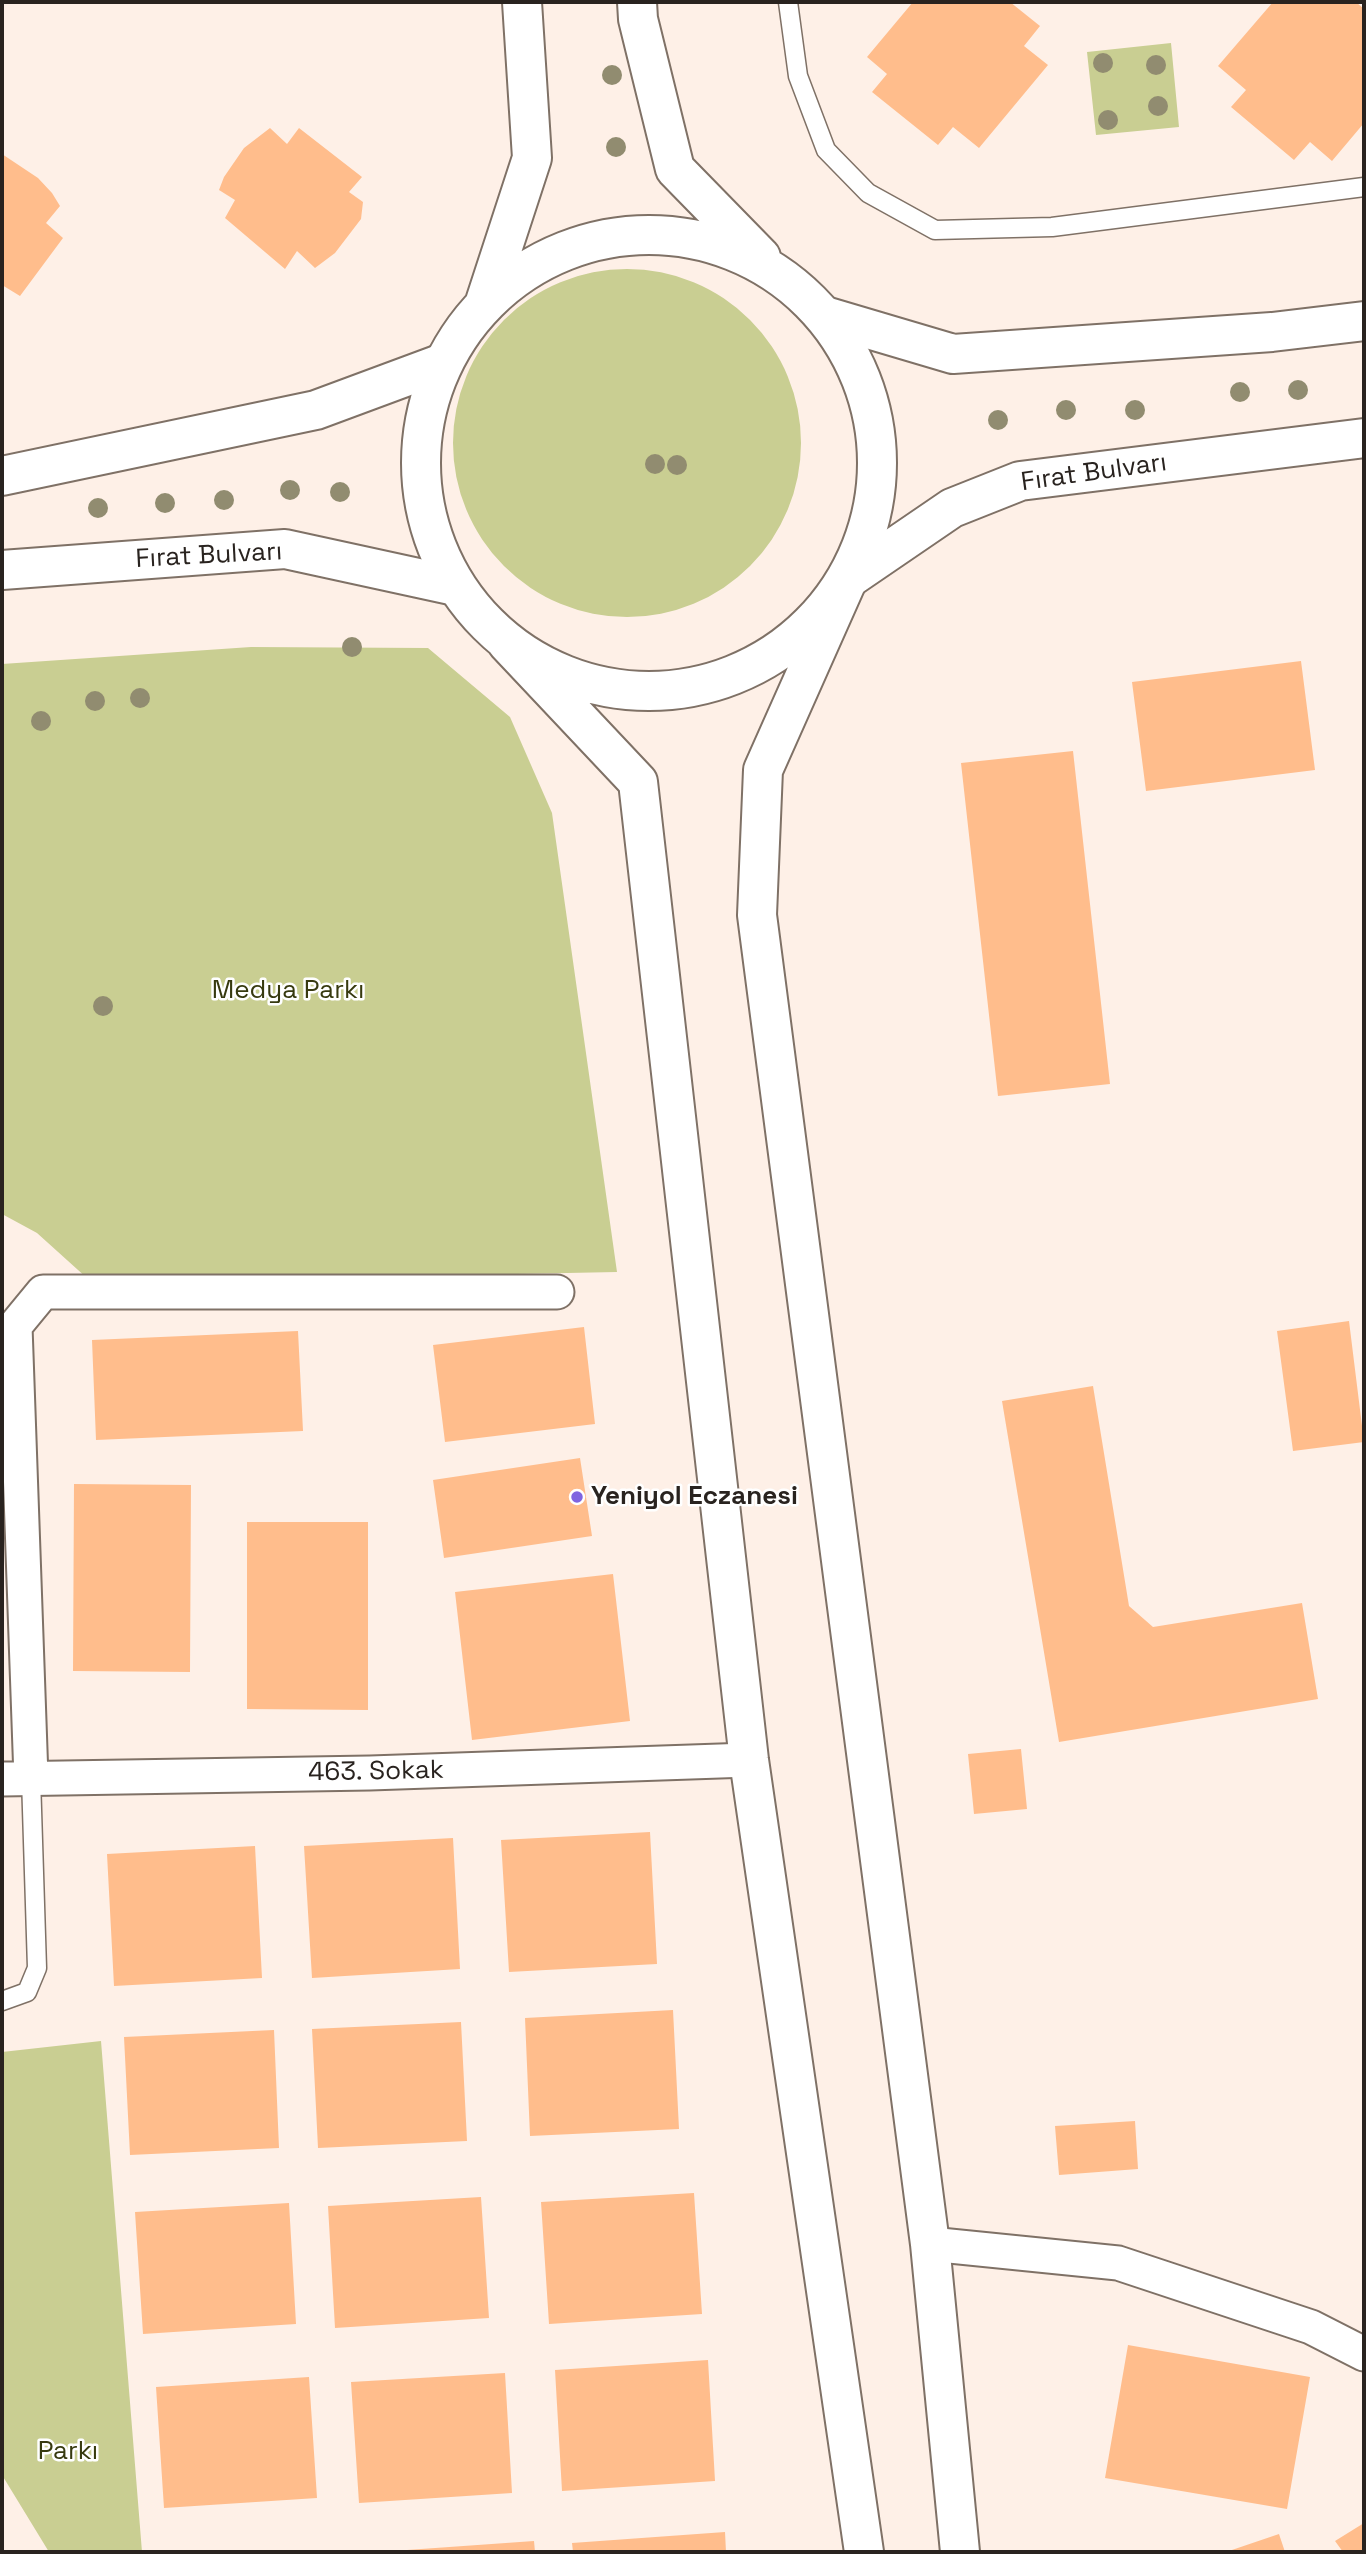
<!DOCTYPE html>
<html>
<head>
<meta charset="utf-8">
<style>
  body { margin:0 }
  #map { position:relative; width:1366px; height:2554px; overflow:hidden; background:#fef0e7; font-family:"Space Grotesk",sans-serif }
  canvas { display:block }
  .frame { position:absolute; inset:0; border:4px solid #29231f; pointer-events:none }
</style>
</head>
<body>
<div id="map">
<canvas width="1366" height="2554"></canvas>
<div class="frame"></div>
</div>
<script>
const context = document.querySelector('canvas').getContext('2d');
context.lineJoin = 'round';
function fillPath(path, color) { context.fillStyle = color; context.fill(path, 'evenodd'); }
function trace(path, color, width, dash) { context.strokeStyle = color; context.lineWidth = width; context.lineCap = dash ? 'butt' : 'round'; context.setLineDash(dash || []); context.stroke(path); }
function drawText(font, color, halo, rows, align = 'center') {
  context.font = font + ' "Space Grotesk",sans-serif'; context.lineWidth = 5; context.setLineDash([]); context.textBaseline = 'middle'; context.strokeStyle = halo; context.fillStyle = color; for (const [text, x, y, turn = 0] of rows) {
    context.save(); context.translate(x, y); context.rotate((+turn || 0) * Math.PI / 180); context.textAlign = isNaN(turn) ? turn : align; if (halo) context.strokeText(text, 0, 0); context.fillText(text, 0, 0); context.restore();
  }
}
fillPath(new Path2D(`
  M1171 43 1179 127 1096 135 1087 52Z
  M453 443a174 174 0 1 1 348 0a174 174 0 1 1-348 0Z
  M251 647 428 648 510 717 552 813 617 1272 115 1282 88 1279 37 1233 2 1214V664Z
  M101 2041 142 2552H49L2 2475V2052Z`), '#c9ce92');
fillPath(new Path2D(`
  M913 2H1010L1040 26 1024 46 1048 65 979 148 953 127 938 145 872 92 887 74 867 57Z
  M1273 2H1356L1364 9V123L1332 161 1310 142 1294 160 1231 107 1246 90 1218 66Z
  M270 128 287 144 299 128 362 177 349 192 363 202 361 219 335 253 315 268 297 251 285 269 225 218 235 200 219 190 224 177 244 148Z
  M2 154 38 178 52 193 60 206 46 223 63 238 20 296 2 285Z
  M1301 661 1315 770 1146 791 1132 682Z
  M1073 751 1110 1084 998 1096 961 763Z
  M1349 1321 1364 1442 1293 1451 1277 1331Z
  M584 1327 595 1424 445 1442 433 1345Z
  M298 1331 303 1431 96 1440 92 1340Z
  M1093 1386 1129 1606 1153 1627 1302 1603 1318 1699 1059 1742 1002 1401Z
  M580 1458 592 1536 444 1558 433 1480Z
  M74 1484 191 1485 190 1672 73 1671Z
  M247 1522H368V1710L247 1709Z
  M613 1574 630 1721 472 1740 455 1592Z
  M1021 1749 1027 1809 974 1814 968 1754Z
  M650 1832 657 1964 509 1972 501 1840Z
  M453 1838 460 1969 312 1978 304 1846Z
  M255 1846 262 1978 114 1986 107 1854Z
  M673 2010 679 2129 530 2136 525 2018Z
  M461 2022 467 2141 318 2148 312 2029Z
  M274 2030 279 2148 130 2155 124 2037Z
  M1135 2121 1138 2169 1059 2175 1055 2126Z
  M694 2193 702 2314 549 2324 541 2202Z
  M481 2197 489 2318 335 2328 328 2206Z
  M289 2203 296 2324 143 2334 135 2212Z
  M1128 2345 1310 2377 1287 2509 1105 2478Z
  M708 2360 715 2481 562 2491 555 2370Z
  M505 2373 512 2493 359 2503 351 2382Z
  M309 2377 317 2498 164 2508 156 2387Z
  M1364 2523V2552H1343L1335 2541Z
  M725 2532 726 2552H573L572 2543Z
  M1279 2534 1285 2552H1226Z
  M534 2541 535 2552H407V2550Z`), '#ffbd8c');
const service = new Path2D(`
  M788 2 798 76 826 150 868 193 935 230 1052 227 1364 187
  M2 2001 27 1992 37 1968 31 1778`);
const minor = new Path2D(`
  M31 1778 15 1326 43 1292H557
  M2 1779 370 1773 749 1760
  M930 2244 1118 2263 1311 2327 1364 2354`);
const primary = new Path2D(`
  M828 317 953 354 1272 332 1364 321
  M2 476 316 410 440 364
  M2 570 285 549 455 586
  M848 579 952 508 1020 481 1364 438`);
const trunk = new Path2D(`
  M637 2 638 19 675 169 761 257
  M421 463a228 228 0 1 1 456 0a228 228 0 1 1-456 0Z
  M485 302 532 158 522 2
  M848 579 763 770 757 915 930 2244 960 2552
  M507 643 638 782 749 1760 864 2552`);
trace(service, '#7f7166', 21);
trace(minor, '#7f7166', 37);
trace(primary, '#7f7166', 42);
trace(trunk, '#7f7166', 42);
trace(service, '#fff', 18);
trace(minor, '#fff', 33);
trace(primary, '#fff', 38);
trace(trunk, '#fff', 38);
context.fillStyle = '#918c70';
for (const [x, y] of [
  [1103,63],
  [1156,65],
  [612,75],
  [1158,106],
  [1108,120],
  [616,147],
  [1298,390],
  [1240,392],
  [1066,410],
  [1135,410],
  [998,420],
  [655,464],
  [677,465],
  [290,490],
  [340,492],
  [224,500],
  [165,503],
  [98,508],
  [352,647],
  [140,698],
  [95,701],
  [41,721],
  [103,1006]
]) { context.beginPath(); context.arc(x, y, 10, 0, 2 * Math.PI); context.fill(); }
for (const [x, y, r, color] of [
  [577,1497,7,"#8064e0"]
]) { const dot = new Path2D(); dot.arc(x, y, r, 0, 2 * Math.PI); context.fillStyle = color; context.fill(dot); trace(dot, '#fff', 2.5); }
drawText('26px', '#29231f', '#fff', [
  ["Fırat Bulvarı",1094,473,-8],
  ["Fırat Bulvarı",209,556,-3],
  ["463. Sokak",376,1772,-1]
]);
drawText('26px', '#373a0f', '#fff', [
  ["Medya Parkı",288,991],
  ["Parkı",68,2452]
]);
drawText('bold 26px', '#29231f', '#fff', [
  ["Yeniyol Eczanesi",591,1497]
], 'left');
</script>
</body>
</html>
